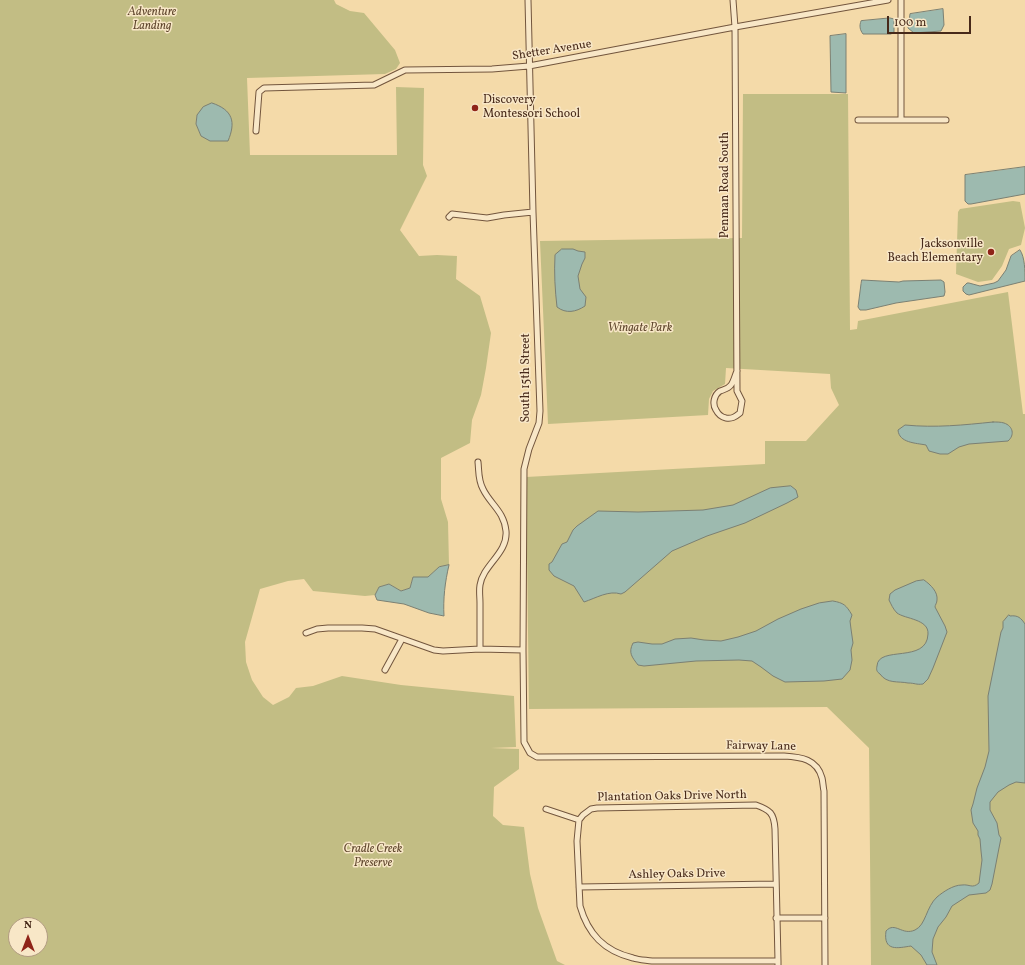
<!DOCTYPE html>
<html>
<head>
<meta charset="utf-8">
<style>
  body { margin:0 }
  #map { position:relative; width:1025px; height:965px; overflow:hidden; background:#f4daa9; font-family:Vollkorn,serif }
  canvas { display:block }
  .north { position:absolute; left:8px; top:917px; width:40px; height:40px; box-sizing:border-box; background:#f8e7c7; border:1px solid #b19b81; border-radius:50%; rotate:0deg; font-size:11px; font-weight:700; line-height:16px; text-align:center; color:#472919 }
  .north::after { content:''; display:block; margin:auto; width:14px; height:18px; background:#8f2418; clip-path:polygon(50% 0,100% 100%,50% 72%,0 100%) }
  .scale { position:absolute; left:887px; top:16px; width:84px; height:18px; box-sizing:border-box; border:2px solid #472919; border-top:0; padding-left:5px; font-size:12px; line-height:14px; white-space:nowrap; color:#472919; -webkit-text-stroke:3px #f8e7c7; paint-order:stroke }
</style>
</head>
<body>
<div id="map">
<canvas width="1025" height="965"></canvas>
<div class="north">N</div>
<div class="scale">100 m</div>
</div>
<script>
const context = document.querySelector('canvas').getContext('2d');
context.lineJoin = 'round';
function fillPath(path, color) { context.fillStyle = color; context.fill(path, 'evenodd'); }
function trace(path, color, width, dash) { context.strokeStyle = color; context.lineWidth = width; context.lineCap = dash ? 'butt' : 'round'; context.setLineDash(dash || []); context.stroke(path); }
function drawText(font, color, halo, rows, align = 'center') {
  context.font = font + ' Vollkorn,serif'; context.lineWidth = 3; context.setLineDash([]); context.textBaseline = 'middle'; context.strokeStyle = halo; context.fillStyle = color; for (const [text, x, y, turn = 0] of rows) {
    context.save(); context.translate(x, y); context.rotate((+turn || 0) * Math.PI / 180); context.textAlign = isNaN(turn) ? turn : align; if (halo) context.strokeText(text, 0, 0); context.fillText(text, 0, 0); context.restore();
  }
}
fillPath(new Path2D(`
  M0 0H334L336 4 350 11 364 13 395 50 400 63 396 69 385 74 247 78 250 155H397L396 87 424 88 423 165 427 176 400 230 419 256 437 255 457 256 456 279 480 296 491 333 486 368 481 395 472 420 470 443 441 458V499L448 522 449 565 439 567 428 577H413L410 588 401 591 389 584 379 587 375 595 365 596 313 591 304 579 288 581 260 589 245 642 246 662 252 680 263 697 273 705 289 697 296 688 313 686 342 676 401 685 514 696 516 747 491 748 519 749V769L494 787 493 816 503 825 524 827 530 874 538 908 557 961 565 965H0ZM197 115 232 131 201 136 196 124ZM16 925H40V949H16Z
  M743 94H848L850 330 857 329 858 321 1008 292 1023 414H1025V965H871L869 748 827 707 529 709 526 477 765 464V441H806L839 405 831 388 830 374 726 368 725 384 713 391 709 399 708 415 548 424 540 241 742 238Z
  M1013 201 1020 202 1025 228 1021 245 1009 249 1002 266 992 280 978 282 956 274 958 212 960 209Z`), '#c2bd84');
const water = new Path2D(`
  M943 9 944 25 941 31 914 33 908 28 910 14Z
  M890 18 894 19V32L891 34H863C860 30 859 26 861 21Z
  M846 34V93L831 92 830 36Z
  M212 103C233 110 236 122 228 141H210L201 136 196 124 197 115 203 107Z
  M1025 167V194L971 204H968L965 201V175Z
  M562 249H573L578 251 585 252V258L582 264 578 276 580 289 586 297 585 306C576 312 566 314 557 307 555 290 554 273 555 255Z
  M1020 250C1025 257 1025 271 1025 281L969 295 966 294 963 291V287L967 283H969L980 286 994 283 998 281 1006 270 1011 256Z
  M862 280 899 282 903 281 941 280 944 282 945 292 944 296 896 303 866 310H860L858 307 861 284Z
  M993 422C997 422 1001 422 1004 423 1013 426 1015 435 1008 441L969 444 959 447 948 454H940L929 451 926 445C916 443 899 443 898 430L905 425C935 428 964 425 993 422Z
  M791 486 796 490 798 497 787 503 745 523 707 536 672 551 625 592 621 594C609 590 596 598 584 602L574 586 554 576 549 570V564L552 562 562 544 567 542 573 530 577 526 598 511 638 512 703 510 733 505 770 488Z
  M449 565C445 582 443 599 444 616L429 613 404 604 377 600 375 595 379 587 389 584 401 591 410 588 413 577H428L439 567Z
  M924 580C931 585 938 592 937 600 937 603 935 605 935 607L945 626 947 632 933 668 928 679 923 684C916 685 915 683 908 683 898 681 887 684 880 674 877 672 876 670 877 666 878 645 927 664 928 634 929 619 905 619 897 613 893 609 891 604 889 600L890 594 895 590 916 581Z
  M833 601C844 603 846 605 852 615L850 621 851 629 853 643 851 650 852 660 850 670 842 679 824 681 785 682 773 676 761 667 752 661 739 660 696 661 644 666 638 665C632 657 628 653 633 643L638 642 652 644H662L675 639 691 638 704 640 721 641 738 637 756 631 778 619 801 609 819 603Z
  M1009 615 1010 616C1018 615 1021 618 1025 624V783L1016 782 1009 785 998 792 990 802V810L997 823 999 835 1001 838 999 848 992 884 990 890 986 893 969 895 952 906 946 917 938 927 933 939 932 952 937 965H927L921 955 911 946C898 948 883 952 886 931 895 921 902 936 915 930 926 925 926 907 937 897 943 892 953 885 962 885 970 884 972 889 979 883L982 860 981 851 980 839 978 835V831L973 823 971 810 973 804 977 788 985 767 989 751 988 696 1001 632 1003 628V622Z`);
fillPath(water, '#9dbaaf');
trace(water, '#7b8073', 1);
const street = new Path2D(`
  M528 0 533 212 540 411 539 423 529 449 524 469 523 650 524 742 530 753 537 757 784 756C801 757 817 759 822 778 823 782 823 787 824 791L825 965
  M733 0 735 27 737 391 742 401 740 413C735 417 732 419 726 418 721 417 718 414 716 410 712 404 714 395 720 391 725 389 728 389 731 385 734 381 735 375 737 371
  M901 0V120
  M858 120H946
  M256 131 259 92 264 88 374 85 405 70 492 69 529 66 735 27 888 0
  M449 217 452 214 487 218 504 215 533 212
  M478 462C479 471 478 480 483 489 490 504 504 511 506 531 508 553 483 565 480 585 479 591 480 597 480 603 480 619 480 634 480 649
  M306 633 317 629 328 628H362L375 629 434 650 443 651 480 649 523 650
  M385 670 402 639
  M546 809 579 820
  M579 887 776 884
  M776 918H825
  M778 961H652C645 960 639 960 633 958 604 951 588 934 580 906L577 841 579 820 583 815 591 809 597 808 756 805C770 810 774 813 775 829L778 961V965`);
trace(street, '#72553d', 7);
trace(street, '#f8e7c7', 5);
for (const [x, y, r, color] of [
  [475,108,4,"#8f2418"],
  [991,252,4,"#8f2418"]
]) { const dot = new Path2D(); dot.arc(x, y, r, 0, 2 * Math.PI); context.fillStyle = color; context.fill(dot); trace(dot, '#f8e7c7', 1.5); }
drawText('italic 12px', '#60472e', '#f8e7c7', [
  ["Adventure",152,13],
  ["Landing",152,27],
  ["Wingate Park",640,329],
  ["Cradle Creek",373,850],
  ["Preserve",373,864]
]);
drawText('12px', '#472919', '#f8e7c7', [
  ["Shetter Avenue",552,51,-9],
  ["Penman Road South",726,185,-90],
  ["South 15th Street",527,378,-90],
  ["Fairway Lane",761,747,1],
  ["Plantation Oaks Drive North",672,797,-1],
  ["Ashley Oaks Drive",677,875,-1]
]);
drawText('12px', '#472919', '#f8e7c7', [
  ["Discovery",483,101],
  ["Montessori School",483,115],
  ["Jacksonville",983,245,"right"],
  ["Beach Elementary",983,259,"right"]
], 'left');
</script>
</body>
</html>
